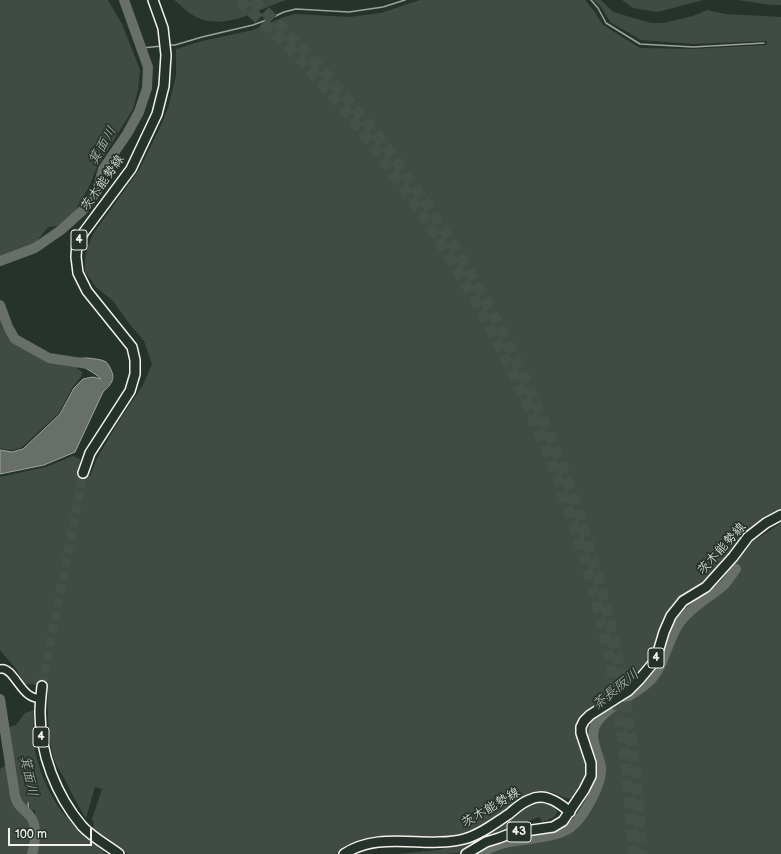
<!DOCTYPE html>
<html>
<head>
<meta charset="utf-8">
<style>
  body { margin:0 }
  #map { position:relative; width:781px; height:854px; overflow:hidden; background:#26332d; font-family:"Balsamiq Sans",sans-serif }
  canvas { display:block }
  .scale { position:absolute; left:8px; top:828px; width:84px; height:18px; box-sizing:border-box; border:2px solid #f4f1e8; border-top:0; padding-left:5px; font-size:12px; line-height:14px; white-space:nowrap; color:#f4f1e8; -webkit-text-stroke:3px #26332d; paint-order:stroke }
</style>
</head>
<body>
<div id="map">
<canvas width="781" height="854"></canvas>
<div class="scale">100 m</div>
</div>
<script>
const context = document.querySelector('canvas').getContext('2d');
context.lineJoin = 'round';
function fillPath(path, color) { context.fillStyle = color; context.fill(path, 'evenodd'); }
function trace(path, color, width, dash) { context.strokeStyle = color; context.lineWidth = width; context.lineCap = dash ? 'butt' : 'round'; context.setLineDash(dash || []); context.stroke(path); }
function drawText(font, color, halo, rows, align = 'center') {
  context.font = font + ' "Balsamiq Sans","Klee One",sans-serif'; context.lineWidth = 3.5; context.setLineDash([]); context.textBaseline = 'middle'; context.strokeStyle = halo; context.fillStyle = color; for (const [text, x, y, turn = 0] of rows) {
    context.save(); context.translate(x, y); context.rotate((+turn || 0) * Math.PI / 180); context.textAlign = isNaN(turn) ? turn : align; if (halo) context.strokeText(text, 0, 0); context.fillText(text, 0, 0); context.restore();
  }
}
fillPath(new Path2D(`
  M0 0H108L122 24 140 70 138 90 133 109 97 167 89 187 77 208 66 221 59 226 48 227 34 245 0 257Z
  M174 0H286C255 10 223 34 191 14 185 10 180 4 174 0Z
  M420 0H585L594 11 603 25 640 48 692 49 766 45 767 41 693 44 641 40 610 22 601 7 594 0H601L613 12 651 23H664L693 16 707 10 725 14 781 17V511L731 556 704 586 688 593 651 661 637 679 583 718 587 762 586 778 572 798C565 800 561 795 554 793 547 790 541 792 534 794L479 830 463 837 366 840 348 847 336 854H128L93 830 94 823 92 819 102 789 95 787 86 818C77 805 71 791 64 778 60 771 55 764 53 756 48 733 47 709 48 686 40 684 33 685 24 684L17 670 0 650V477L46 467 73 456 80 459 79 474 90 476 97 458 119 421 143 385 152 364 144 341 128 322 113 301 96 287 85 272V259L87 249 93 234 139 170 162 123 168 108 176 76V49L202 41 253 30 284 17 295 14 349 17 381 13Z
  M622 0H703L658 12 633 8Z
  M737 0H781V5H772Z
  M0 318 2 328 12 341 49 361 73 365 82 372 81 377 72 388 59 413 21 448 12 450 2 449 0 448Z
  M781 523V854H473L485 846 511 838 551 832 568 825 593 787 597 777 598 772 596 763 586 739 584 730 589 720 626 694 664 666 671 634 675 621 685 605 709 591 752 542Z
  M34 710C33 721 33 733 34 744 38 772 52 803 72 823 82 834 95 844 106 854H35L38 836 35 813V810H30L29 803H27V809L22 803 19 796 9 727 16 725 25 713Z
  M6 765C8 777 8 792 13 803 16 810 23 814 27 820 34 829 31 844 29 854H0V769Z
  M541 802 548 803 555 806 557 812 554 817 543 822 539 817 524 823 516 825 511 831 463 852 447 854H398L438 850 471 840 526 806Z`), '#414b45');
const water = new Path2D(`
  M88 358C94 359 101 359 106 362 108 364 109 365 110 368 116 378 112 384 103 392L75 452 44 465 0 474V450L12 452 23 449 60 414 74 388 83 379 93 377 101 379C96 374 82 365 75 364V359Z`);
fillPath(water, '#676f68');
trace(water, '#9fa39b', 1);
trace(new Path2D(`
  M591 0 598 8 606 23 640 44 693 47 764 43
  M168 45H175L202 37 253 25 269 19 284 12 296 9 349 12 383 7 405 0
  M142 48 162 46
  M28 803 29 815`), '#9fa39b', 1.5);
trace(new Path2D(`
  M0 261 35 248 61 230 82 211 97 191 103 169 127 134 139 112 147 88 148 67 124 0
  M0 305 8 327 15 339 49 358 88 364
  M0 699 15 796C17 806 24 809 30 816 38 826 35 843 32 854
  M477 854C487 850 495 845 505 843 523 839 556 838 570 828 583 819 603 783 601 767 599 754 589 739 595 726 602 709 637 694 651 680 666 663 667 639 681 621 693 605 711 597 725 584 729 580 732 574 736 569`), '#676f68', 10);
trace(new Path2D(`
  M42 686 83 473`), '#455049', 9, [9, 4.5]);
trace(new Path2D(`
  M239 0C266 25 293 51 318 79 463 244 566 446 610 662 623 725 629 790 633 854
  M253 0C289 34 324 70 356 109 528 319 630 583 642 854`), '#455049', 11, [11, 5.5]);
const tertiary = new Path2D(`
  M0 669C11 666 19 689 29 695 33 698 36 698 41 699`);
const primary = new Path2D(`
  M83 473 90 453 130 391 135 374V360L132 347 87 291 78 273 76 257 77 243 84 232 131 169 157 114 164 86 166 55 163 28 153 0
  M42 686C41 695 40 704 40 713 40 754 56 795 82 826 92 837 107 845 119 854
  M344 854C380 830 425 849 464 839 480 835 495 823 509 814 515 809 521 803 529 800 535 797 543 796 550 799 557 801 564 807 570 812
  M466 854 486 842 499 838 512 833 553 827 563 821 584 790 591 776V763L581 733V727L584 721 590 715 628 691 639 680 654 662 658 652 664 632 671 616 683 601 706 587 733 557 748 537 766 523 781 515`);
trace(tertiary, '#f4f1e8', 10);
trace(primary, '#f4f1e8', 12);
trace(tertiary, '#26332d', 7);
trace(primary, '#26332d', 9);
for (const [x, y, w] of [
  [79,240,16],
  [656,658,16],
  [41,737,16],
  [519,832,24]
]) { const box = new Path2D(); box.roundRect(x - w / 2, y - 10, w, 20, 3); context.fillStyle = '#26332d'; context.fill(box); trace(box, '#f4f1e8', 1); }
drawText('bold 12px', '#f4f1e8', null, [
  ["4",79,240],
  ["4",656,658],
  ["4",41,737],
  ["43",519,832]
]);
drawText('13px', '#f4f1e8', '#26332d', [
  ["茨木能勢線",103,183,-55],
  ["茨木能勢線",722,549,-48],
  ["茨木能勢線",491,808,-31]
]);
drawText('italic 14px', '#bcbdb5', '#26332d', [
  ["箕面川",103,146,-60],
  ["茶長阪川",616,690,-39],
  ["箕面川",28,776,78]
]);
</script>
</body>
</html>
